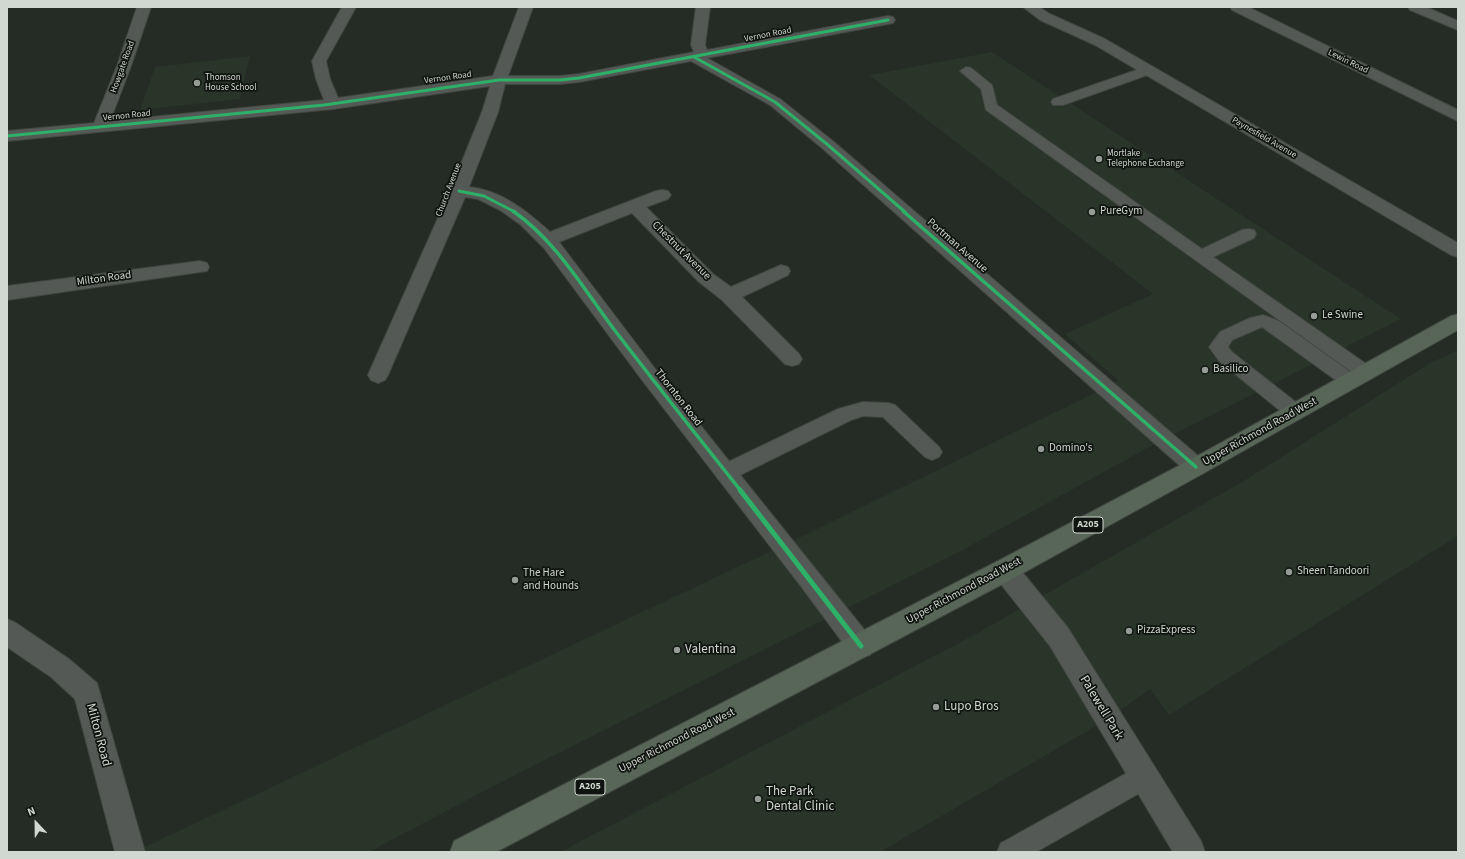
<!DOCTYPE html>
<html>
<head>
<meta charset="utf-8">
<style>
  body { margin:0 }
  #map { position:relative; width:1465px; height:859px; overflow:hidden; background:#252b25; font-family:"Source Sans 3",sans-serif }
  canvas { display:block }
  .frame { position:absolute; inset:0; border:8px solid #d1d7d1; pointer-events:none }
  .north { position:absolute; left:16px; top:803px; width:40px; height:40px; -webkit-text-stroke:3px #101410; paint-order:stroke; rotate:338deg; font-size:11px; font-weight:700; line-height:16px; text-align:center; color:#d1d7d1 }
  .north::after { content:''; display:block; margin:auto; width:14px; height:18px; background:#d1d7d1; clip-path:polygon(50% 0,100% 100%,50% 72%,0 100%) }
</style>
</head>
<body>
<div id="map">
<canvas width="1465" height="859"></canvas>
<div class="frame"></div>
<div class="north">N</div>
</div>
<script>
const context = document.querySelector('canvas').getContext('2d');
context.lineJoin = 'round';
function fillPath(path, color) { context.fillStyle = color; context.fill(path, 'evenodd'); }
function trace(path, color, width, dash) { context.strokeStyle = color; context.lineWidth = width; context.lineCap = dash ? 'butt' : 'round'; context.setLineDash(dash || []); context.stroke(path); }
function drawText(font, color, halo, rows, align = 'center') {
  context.font = font + ' "Source Sans 3",sans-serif'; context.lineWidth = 3.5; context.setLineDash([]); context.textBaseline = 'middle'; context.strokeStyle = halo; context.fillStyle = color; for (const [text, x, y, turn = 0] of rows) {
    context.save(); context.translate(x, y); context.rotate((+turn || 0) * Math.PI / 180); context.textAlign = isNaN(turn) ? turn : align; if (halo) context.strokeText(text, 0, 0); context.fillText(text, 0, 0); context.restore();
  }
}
fillPath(new Path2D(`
  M992 52 1401 319 1149 447 959 552 509 778 369 852H134L784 545 1119 381 1065 334 1153 294 869 75Z
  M250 56 240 99 140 110 155 67Z
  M1458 350V536L1169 715 1150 689 1108 719 880 852H560L974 635 1242 482 1430 363Z`), '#283528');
const lane = new Path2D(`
  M1148 66 1153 67 1154 70 1153 73 1063 105H1053L1051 102 1053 99Z
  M966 67 971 68 992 85 997 105 1202 249 1242 230 1248 229 1254 230 1256 234 1254 238 1213 257 1372 368 1375 373 1372 378 1366 380 1360 378 986 110 981 89 960 71Z
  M1263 315 1279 321 1356 376 1359 381 1356 386 1350 388 1344 386 1262 327 1232 340 1228 347 1232 352 1302 407 1304 412 1302 417 1295 419 1288 417 1220 362 1209 347 1220 332 1250 318Z
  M863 402 888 403 895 405 939 447 942 452 939 457 932 460 925 457 883 417 863 416 851 420 732 479 725 481 718 479 715 473 718 467 838 409Z
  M1143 764 1152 768 1156 777 1152 786 1036 852H997L1001 843Z`);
const street = new Path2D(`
  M137 7H151L131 66 110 121 324 100 316 79 312 61 342 7H356L326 61 330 79 338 98 493 76 519 7H533L508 76H560L579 74 694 52 691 45 696 7H710L705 45 707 50 888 16 893 17 895 20 893 23 888 24 707 58 780 99 834 142 1204 461 1207 467 1204 473 1196 476 1188 473 822 148 770 105 691 61 579 82 560 84H505L498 112 469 187C501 190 527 211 550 232L656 191 662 190 668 191 671 195 668 199 646 207 713 274 731 287 781 265 788 267 790 271 788 275 742 297 799 354 802 359 799 364 792 366 785 364 722 300 699 282 632 213 559 242 656 370 870 637 874 646 870 655 861 658 852 655 800 585 642 380 544 248 521 225 500 210 478 199 465 197 388 375 385 380 378 383 371 380 368 375 450 191 482 112 490 86 333 109 7 141V131L94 123 117 66Z
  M1023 7H1039L1050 14 1105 39 1458 243V257L1451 255 1095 45 1040 20Z
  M1230 7H1248L1458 110V121L1232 10Z
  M1408 7H1426L1458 21V30L1410 10Z
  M200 261 207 263 209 267 207 271 7 300V286Z
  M1005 559 1014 562 1068 628 1201 841 1205 852H1173L1050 646 996 578 993 570 996 562Z
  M7 619 16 623 69 659 97 683 145 852H115L75 699 51 677 7 647Z`);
const highway = new Path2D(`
  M1458 314V330L1204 473 1014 578 496 852H450L454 841 996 562 1188 461 1451 316Z`);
trace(lane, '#414641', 2);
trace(street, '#414641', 2);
trace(highway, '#414641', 2);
fillPath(lane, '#555955');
fillPath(street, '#555955');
fillPath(highway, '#576657');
trace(new Path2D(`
  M694 57 775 102 828 145 905 212
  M7 136 324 105 499 80H560L579 78 888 20
  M459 191 484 196 515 212`), '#2db169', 3);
trace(new Path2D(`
  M513 211C556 241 583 288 613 328 655 383 698 437 741 491
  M903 211 1196 467`), '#2db169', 3.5);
trace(new Path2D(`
  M740 490 861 646`), '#2db169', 5);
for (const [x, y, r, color] of [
  [197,83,4,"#959b95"],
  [1099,159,4,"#959b95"],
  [1092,212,4,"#959b95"],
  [1314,316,4,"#959b95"],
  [1205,370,4,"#959b95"],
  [1041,449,4,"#959b95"],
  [1289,572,4,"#959b95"],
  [515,580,4,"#959b95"],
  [1129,631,4,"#959b95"],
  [677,650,4,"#959b95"],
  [936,707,4,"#959b95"],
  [758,799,4,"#959b95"]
]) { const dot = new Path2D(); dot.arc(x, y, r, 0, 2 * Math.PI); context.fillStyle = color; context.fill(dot); trace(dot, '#101410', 1.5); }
drawText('9px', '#d1d7d1', '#101410', [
  ["Vernon Road",768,35,-11],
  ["Lewin Road",1348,62,26],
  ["Howgate Road",123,67,-70],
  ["Vernon Road",448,78,-8],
  ["Vernon Road",127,116,-6],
  ["Paynesfield Avenue",1264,138,30],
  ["Church Avenue",449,190,-69]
]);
drawText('9px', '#d1d7d1', '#101410', [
  ["Thomson",205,78],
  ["House School",205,88],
  ["Mortlake",1107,154],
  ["Telephone Exchange",1107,164]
], 'left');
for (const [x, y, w] of [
  [1088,525,30],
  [590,787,30]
]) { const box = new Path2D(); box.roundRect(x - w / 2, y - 8, w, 16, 3); context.fillStyle = '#101410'; context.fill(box); trace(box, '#d1d7d1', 1); }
drawText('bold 10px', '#d1d7d1', null, [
  ["A205",1088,525],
  ["A205",590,787]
]);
drawText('11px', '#d1d7d1', '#101410', [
  ["PureGym",1100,212],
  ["Le Swine",1322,316],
  ["Basilico",1213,370],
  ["Domino's",1049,449],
  ["Sheen Tandoori",1297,572],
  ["The Hare",523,574],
  ["and Hounds",523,587],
  ["PizzaExpress",1137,631]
], 'left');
drawText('11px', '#d1d7d1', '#101410', [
  ["Portman Avenue",957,246,41],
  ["Chestnut Avenue",681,251,45],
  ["Milton Road",104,279,-8],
  ["Thornton Road",678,398,52],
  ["Upper Richmond Road West",1260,432,-29],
  ["Upper Richmond Road West",964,591,-28],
  ["Upper Richmond Road West",677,741,-27]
]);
drawText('13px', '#d1d7d1', '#101410', [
  ["Valentina",685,650],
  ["Lupo Bros",944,707],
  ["The Park",766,792],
  ["Dental Clinic",766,807]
], 'left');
drawText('13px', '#d1d7d1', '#101410', [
  ["Palewell Park",1101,708,59],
  ["Milton Road",98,735,75]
]);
</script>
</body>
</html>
